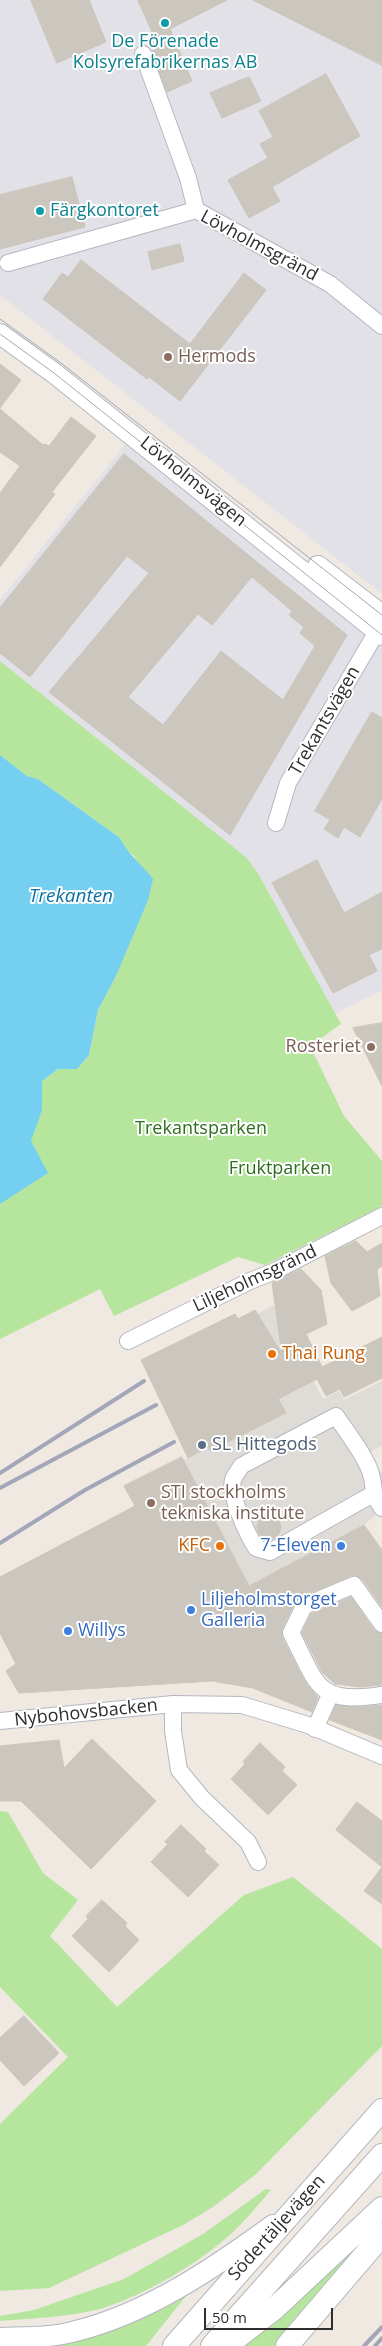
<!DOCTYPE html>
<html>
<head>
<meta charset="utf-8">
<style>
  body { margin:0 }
  #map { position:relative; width:382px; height:2346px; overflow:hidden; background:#efe9e1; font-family:"Open Sans",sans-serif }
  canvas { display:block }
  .scale { position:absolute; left:204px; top:2308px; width:129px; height:22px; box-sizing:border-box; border:2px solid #2e2e2e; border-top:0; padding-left:6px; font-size:15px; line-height:18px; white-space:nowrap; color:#2e2e2e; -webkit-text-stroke:4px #fff; paint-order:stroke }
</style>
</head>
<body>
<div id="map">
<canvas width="382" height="2346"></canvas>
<div class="scale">50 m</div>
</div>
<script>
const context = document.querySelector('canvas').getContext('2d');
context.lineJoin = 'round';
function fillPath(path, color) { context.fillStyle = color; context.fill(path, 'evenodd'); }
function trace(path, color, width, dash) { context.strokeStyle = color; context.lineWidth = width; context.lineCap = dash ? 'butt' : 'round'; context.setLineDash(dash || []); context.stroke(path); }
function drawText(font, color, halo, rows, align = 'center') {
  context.font = font + ' "Open Sans",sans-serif'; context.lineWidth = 4; context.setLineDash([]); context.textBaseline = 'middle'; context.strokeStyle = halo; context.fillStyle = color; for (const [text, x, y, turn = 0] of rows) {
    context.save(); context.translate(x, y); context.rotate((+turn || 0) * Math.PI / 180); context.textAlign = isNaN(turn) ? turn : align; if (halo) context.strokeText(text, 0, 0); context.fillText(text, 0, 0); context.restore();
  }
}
fillPath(new Path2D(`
  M0 0H382V594L0 295Z
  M127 442 382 643V990L335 1014 259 875 247 858 0 661V600Z`), '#e3e1e8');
fillPath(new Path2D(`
  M0 661 247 858 259 875 341 1024 310 1046 344 1116 382 1161V1206L265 1265 238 1257 114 1316 100 1289 0 1339V1204L30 1141 42 1110V1081L58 1069H77L89 1055 98 1010 116 976 135 857 124 848 120 838 38 779 27 776 0 755Z
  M0 1811 8 1812 43 1873 78 1900 50 1936 117 2007 244 1895 293 1877 382 1949V2046L256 2174 213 2207 183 2225 49 2288 0 2291V2124L68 2057 0 1987Z
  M266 2189 271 2190C256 2207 241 2226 224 2240 195 2265 145 2294 109 2306 77 2317 34 2318 0 2321V2316L34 2310 124 2279 203 2234Z
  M368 2234 274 2346H242Z
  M194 2286 146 2346H0Z`), '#b6e59e');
fillPath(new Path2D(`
  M274 1305 323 1399 339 1391 344 1400 382 1381V1446L366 1454 382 1473V1510L364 1525 249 1586 184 1460 208 1447 211 1451 286 1413 278 1399 295 1390 257 1314ZM270 1514 279 1520 282 1525 279 1535 270 1539 260 1535 257 1525 264 1516Z`), '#dfdcd8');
fillPath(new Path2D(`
  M0 755 27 776 38 779 120 838C126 852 143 866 153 879L148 900 116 976 98 1010 89 1055 77 1069H58L42 1081V1110L31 1141 48 1173 0 1204Z`), '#75cff0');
const building = new Path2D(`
  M31 0H89L106 42 57 63Z
  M138 0H227L170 29 192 81 167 92 152 51 159 48Z
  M253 0H382V65Z
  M326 74 360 136 272 187 280 201 249 218 228 180 268 158 260 144 273 137 259 111Z
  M249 77 261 101 222 118 210 93Z
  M72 177 85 227 0 249V195Z
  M180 244 184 261 152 270 148 252Z
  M81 260 190 344 244 273 266 290 180 401 149 377 147 379 43 299 62 273 68 277Z
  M0 364 21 380 0 408Z
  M0 409 43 445 45 444 49 446 71 417 96 436 52 492 55 494 0 567V493L20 466 0 452Z
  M124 454 347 635 230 835 49 692 149 573 127 556 30 677 0 653V608ZM252 577 292 611 289 615 304 627 300 633 315 646 283 700 221 651 163 725 128 697 198 614 212 625Z
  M372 712 382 718V799L360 837 344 827 338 838 324 829 330 820 315 811Z
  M317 860 344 913 382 892V949L369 955 377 971 333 993 272 883Z
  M382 1023V1086L353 1028Z
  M356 1241 367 1252 382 1243V1266L377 1269 380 1296 352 1311 331 1283 325 1256Z
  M301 1269 321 1290 327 1324 306 1334 322 1367 382 1337V1378L344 1397 340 1389 326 1396 317 1379 278 1399 286 1413 210 1451 208 1447 188 1458 141 1360 235 1314 238 1319 255 1310 282 1354 272 1283Z
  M182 1457 249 1586 364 1525 382 1550V1607L362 1579 355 1575 351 1576 300 1597 295 1602 282 1629V1637L299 1671 307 1685 318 1697 312 1712 253 1688 212 1681 19 1693 6 1671 16 1664 0 1633V1577L135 1506 124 1486Z
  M257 1527a12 12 0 1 1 24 0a12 12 0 1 1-24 0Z
  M351 1597 374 1630 382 1634V1685L360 1687 335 1684 322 1672 302 1633 311 1614Z
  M336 1705 360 1707 382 1705V1740L330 1720Z
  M92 1739 156 1801 91 1869 21 1801H0V1746L59 1740 64 1768Z
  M260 1743 285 1767 282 1771 297 1785 268 1815 231 1779 245 1764 243 1762Z
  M357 1802 382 1821V1904L364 1891 382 1867 336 1830Z
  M181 1825 206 1849 204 1851 219 1865 188 1897 151 1862 168 1844 165 1842Z
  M102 1900 127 1923 125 1926 139 1940 109 1972 72 1936 88 1919 86 1916Z
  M24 2016 59 2053 24 2086 0 2060V2038Z`);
fillPath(building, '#cbc7bf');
trace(building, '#cbc5ba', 1);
const minor = new Path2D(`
  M143 54 188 178 196 210
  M8 263 196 210 330 284 382 326
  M276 823 288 783 382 623
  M128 1341 250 1281 275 1271 382 1216
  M373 1494 270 1552 256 1548C247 1534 229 1495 233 1480 234 1475 239 1471 241 1466L336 1416C346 1431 367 1458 371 1474 376 1492 370 1490 382 1508
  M382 1624 354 1585 304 1606 291 1633C318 1685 316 1705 382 1695
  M173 1704V1731L179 1770 202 1798 248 1842 258 1862
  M0 1721 173 1704 242 1705 308 1725 382 1756
  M315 1729 330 1695`);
const tertiary = new Path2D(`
  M0 334 54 373 382 635
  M318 566 382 615
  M0 2338C25 2337 52 2338 76 2331 148 2313 214 2268 273 2225`);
const secondary = new Path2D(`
  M174 2346 382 2110
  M212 2346 382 2155
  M226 2346 275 2308 382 2208
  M287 2346 382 2235`);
trace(minor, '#b4b7c1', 18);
trace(tertiary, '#b4b7c1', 22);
trace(secondary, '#b4b7c1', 24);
trace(minor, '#fff', 16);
trace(tertiary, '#fff', 20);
trace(secondary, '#fff', 22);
trace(new Path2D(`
  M0 319 61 363 382 615
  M0 334 54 373 382 635`), '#a3a6b8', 1);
trace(new Path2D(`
  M0 1473 144 1381
  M0 1488 156 1405
  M0 1543 85 1490 174 1442
  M364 2346 382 2327
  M375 2346 382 2338`), '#a3a6b8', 4);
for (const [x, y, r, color] of [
  [165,23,5,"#0f9aa8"],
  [40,211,5,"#0f9aa8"],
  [168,357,5,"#8d6e63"],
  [371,1047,5,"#8d6e63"],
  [272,1354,5,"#e8710a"],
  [202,1445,5,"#5c6f8a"],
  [151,1503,5,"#8d6e63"],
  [220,1546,5,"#e8710a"],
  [341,1546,5,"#3f7fe0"],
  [191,1610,5,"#3f7fe0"],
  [68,1631,5,"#3f7fe0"]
]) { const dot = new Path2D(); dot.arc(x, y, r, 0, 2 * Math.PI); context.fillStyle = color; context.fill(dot); trace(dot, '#fff', 2); }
drawText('18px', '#0d838f', '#fff', [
  ["De Förenade",165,42],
  ["Kolsyrefabrikernas AB",165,63],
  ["Färgkontoret",50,211,"left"]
]);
drawText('18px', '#2e2e2e', '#fff', [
  ["Lövholmsgränd",259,246,28],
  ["Lövholmsvägen",193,482,39],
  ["Trekantsvägen",325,721,-60],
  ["Liljeholmsgränd",255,1279,-25],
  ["Nybohovsbacken",86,1713,-6],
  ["Södertäljevägen",277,2228,-48]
]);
drawText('18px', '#785e54', '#fff', [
  ["Hermods",178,357],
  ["Rosteriet",361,1047,"right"],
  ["STI stockholms",161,1493],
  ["tekniska institute",161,1514]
], 'left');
drawText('18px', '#2c6e1b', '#fff', [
  ["Trekantsparken",201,1129],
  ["Fruktparken",280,1169]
]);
drawText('18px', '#c56008', '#fff', [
  ["Thai Rung",282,1354],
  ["KFC",210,1546,"right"]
], 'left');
drawText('18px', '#4e5e75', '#fff', [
  ["SL Hittegods",212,1445]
], 'left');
drawText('18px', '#366cbe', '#fff', [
  ["7-Eleven",331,1546,"right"],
  ["Liljeholmstorget",201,1600],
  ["Galleria",201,1621],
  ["Willys",78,1631]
], 'left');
drawText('italic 19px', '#0d6fa3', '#fff', [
  ["Trekanten",71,897]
]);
</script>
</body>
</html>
